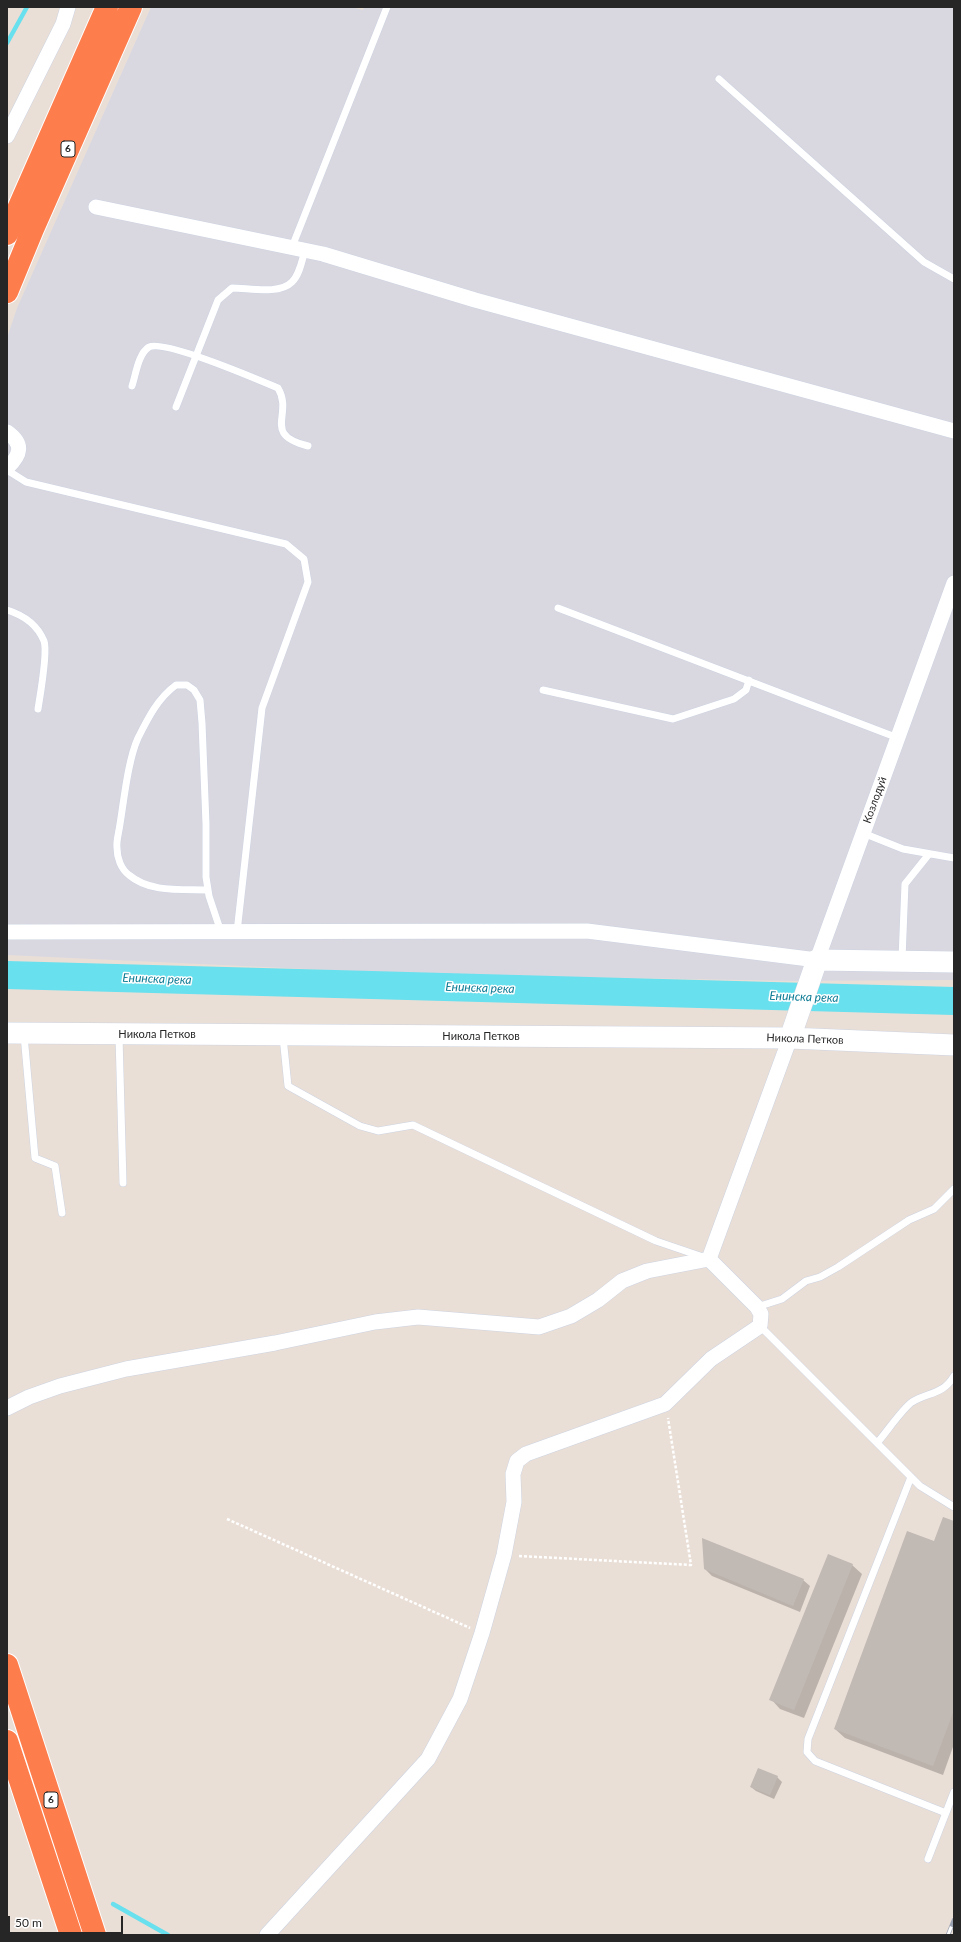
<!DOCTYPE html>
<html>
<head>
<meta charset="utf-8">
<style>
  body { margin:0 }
  #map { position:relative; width:961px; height:1942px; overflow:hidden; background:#eadfd7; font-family:Lato,sans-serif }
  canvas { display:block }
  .frame { position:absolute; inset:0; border:8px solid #262626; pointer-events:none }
  .scale { position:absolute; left:8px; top:1916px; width:115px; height:18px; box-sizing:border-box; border:2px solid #262626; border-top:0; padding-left:5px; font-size:12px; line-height:14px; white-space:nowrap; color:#262626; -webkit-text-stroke:3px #fff; paint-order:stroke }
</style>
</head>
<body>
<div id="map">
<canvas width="961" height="1942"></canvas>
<div class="frame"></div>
<div class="scale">50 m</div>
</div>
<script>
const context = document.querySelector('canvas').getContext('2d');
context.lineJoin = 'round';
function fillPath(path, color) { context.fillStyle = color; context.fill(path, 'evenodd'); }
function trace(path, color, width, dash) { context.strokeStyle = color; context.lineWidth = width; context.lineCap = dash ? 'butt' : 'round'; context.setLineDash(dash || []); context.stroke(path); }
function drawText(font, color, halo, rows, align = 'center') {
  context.font = font + ' Lato,sans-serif'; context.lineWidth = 3; context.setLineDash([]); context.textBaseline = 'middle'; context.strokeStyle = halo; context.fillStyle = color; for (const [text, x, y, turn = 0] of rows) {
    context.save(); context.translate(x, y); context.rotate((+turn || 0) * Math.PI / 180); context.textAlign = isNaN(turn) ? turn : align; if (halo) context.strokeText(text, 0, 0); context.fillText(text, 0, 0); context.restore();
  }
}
fillPath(new Path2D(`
  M151 7H351L363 10 364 7H954V980L795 981 413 974 7 955V338L17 308Z`), '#d9d8e1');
fillPath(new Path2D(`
  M954 1522V1744L943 1775 845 1738 835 1729 935 1542Z
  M852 1565 862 1574 804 1718 780 1709 771 1699Z
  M705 1569 803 1580 810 1586 800 1612 712 1576Z
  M777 1777 782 1782 774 1799 756 1791 751 1787Z`), '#0003');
trace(new Path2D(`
  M7 43 27 7
  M113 1904 168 1935`), '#68e0ee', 4.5);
trace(new Path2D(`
  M7 975 954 1001`), '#68e0ee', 28);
fillPath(new Path2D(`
  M943 1517 954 1521V1710L933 1766 834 1729 907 1531 934 1541Z
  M702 1538 804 1579 793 1606 704 1569Z
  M828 1554 853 1564 794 1710 769 1700Z
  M758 1768 778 1776 770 1795 750 1787Z`), '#c1b9b4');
const lane = new Path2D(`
  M719 79 924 262 954 279
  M292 247 387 7
  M132 386C136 374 138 354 149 347 164 339 259 380 278 388 294 415 261 434 308 446
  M176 407 218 300 232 288C249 288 279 295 292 282 300 274 302 260 305 250
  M7 470 26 482 286 544 304 559 308 582 262 708 237 932
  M558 608 898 738
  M7 610C23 615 37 624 44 641 48 652 40 696 38 709
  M543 690 673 719 734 699 746 690 749 680
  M863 833 903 849 954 858
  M208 890C182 889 150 893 129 875 121 869 117 858 117 848 116 841 119 832 120 824 124 800 128 760 138 738 148 718 158 698 176 685H187L194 690 200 700 202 723 206 824V877L209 896 221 932
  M902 959 905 884 929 854
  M24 1035 35 1158 55 1166 62 1213
  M119 1036 123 1183
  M283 1037 288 1086 360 1126 378 1131 413 1125 656 1241 703 1257
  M757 1307 782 1299 806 1281 820 1277 838 1267 909 1220 934 1209 954 1189
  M760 1326 920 1486 954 1507
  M877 1443C886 1433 902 1409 912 1402 928 1392 943 1395 954 1376
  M911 1477 808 1739 807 1752 815 1761 946 1813
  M928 1859 954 1792`);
const street = new Path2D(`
  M7 136 63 24 68 7
  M96 207 323 254 475 300 954 431
  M7 432C24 444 21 455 7 468
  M7 932 587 931 817 960 954 583
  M7 1408 29 1397 60 1386 126 1369 275 1343 375 1322 418 1317 539 1327 571 1316 598 1300 622 1281 647 1271 709 1259 790 1038
  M267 1935 428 1759 460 1699 482 1633 504 1555 514 1502 513 1474 517 1461 526 1454 665 1404 711 1359 760 1326 761 1314 757 1307 709 1259`);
const secondary = new Path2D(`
  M7 1033 790 1038 954 1045
  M790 1038 817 960 954 962`);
const highway = new Path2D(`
  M7 234 107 7
  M7 292 33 229 131 7
  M7 1665 95 1935
  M7 1741 71 1935`);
trace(lane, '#cdd3e0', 8);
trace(street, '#cdd3e0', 16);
trace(secondary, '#cdd3e0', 22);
trace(highway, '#fff', 24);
trace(new Path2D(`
  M227 1519 470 1628
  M519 1556 691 1565 668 1418`), '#fff', 2.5, [3, 2]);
trace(lane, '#fff', 7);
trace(street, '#fff', 15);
trace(secondary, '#fff', 21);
trace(highway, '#fe7d4d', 22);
const rail = new Path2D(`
  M948 1935 954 1920`);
trace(rail, '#9aa1b1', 4.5);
trace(rail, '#fff', 3, [9]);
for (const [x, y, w] of [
  [68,149,14],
  [51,1800,14]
]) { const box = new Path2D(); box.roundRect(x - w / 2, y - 8, w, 16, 3); context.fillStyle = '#fff'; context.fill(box); trace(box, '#262626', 1); }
drawText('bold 10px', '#262626', null, [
  ["6",68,149],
  ["6",51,1800]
]);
drawText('11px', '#262626', '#fff', [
  ["Козлодуй",875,800,-70],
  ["Никола Петков",157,1034],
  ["Никола Петков",481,1036],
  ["Никола Петков",805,1039,2]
]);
drawText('italic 12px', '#0c7b94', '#fff', [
  ["Енинска река",157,979,2],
  ["Енинска река",480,988,2],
  ["Енинска река",804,997,2]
]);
</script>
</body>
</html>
